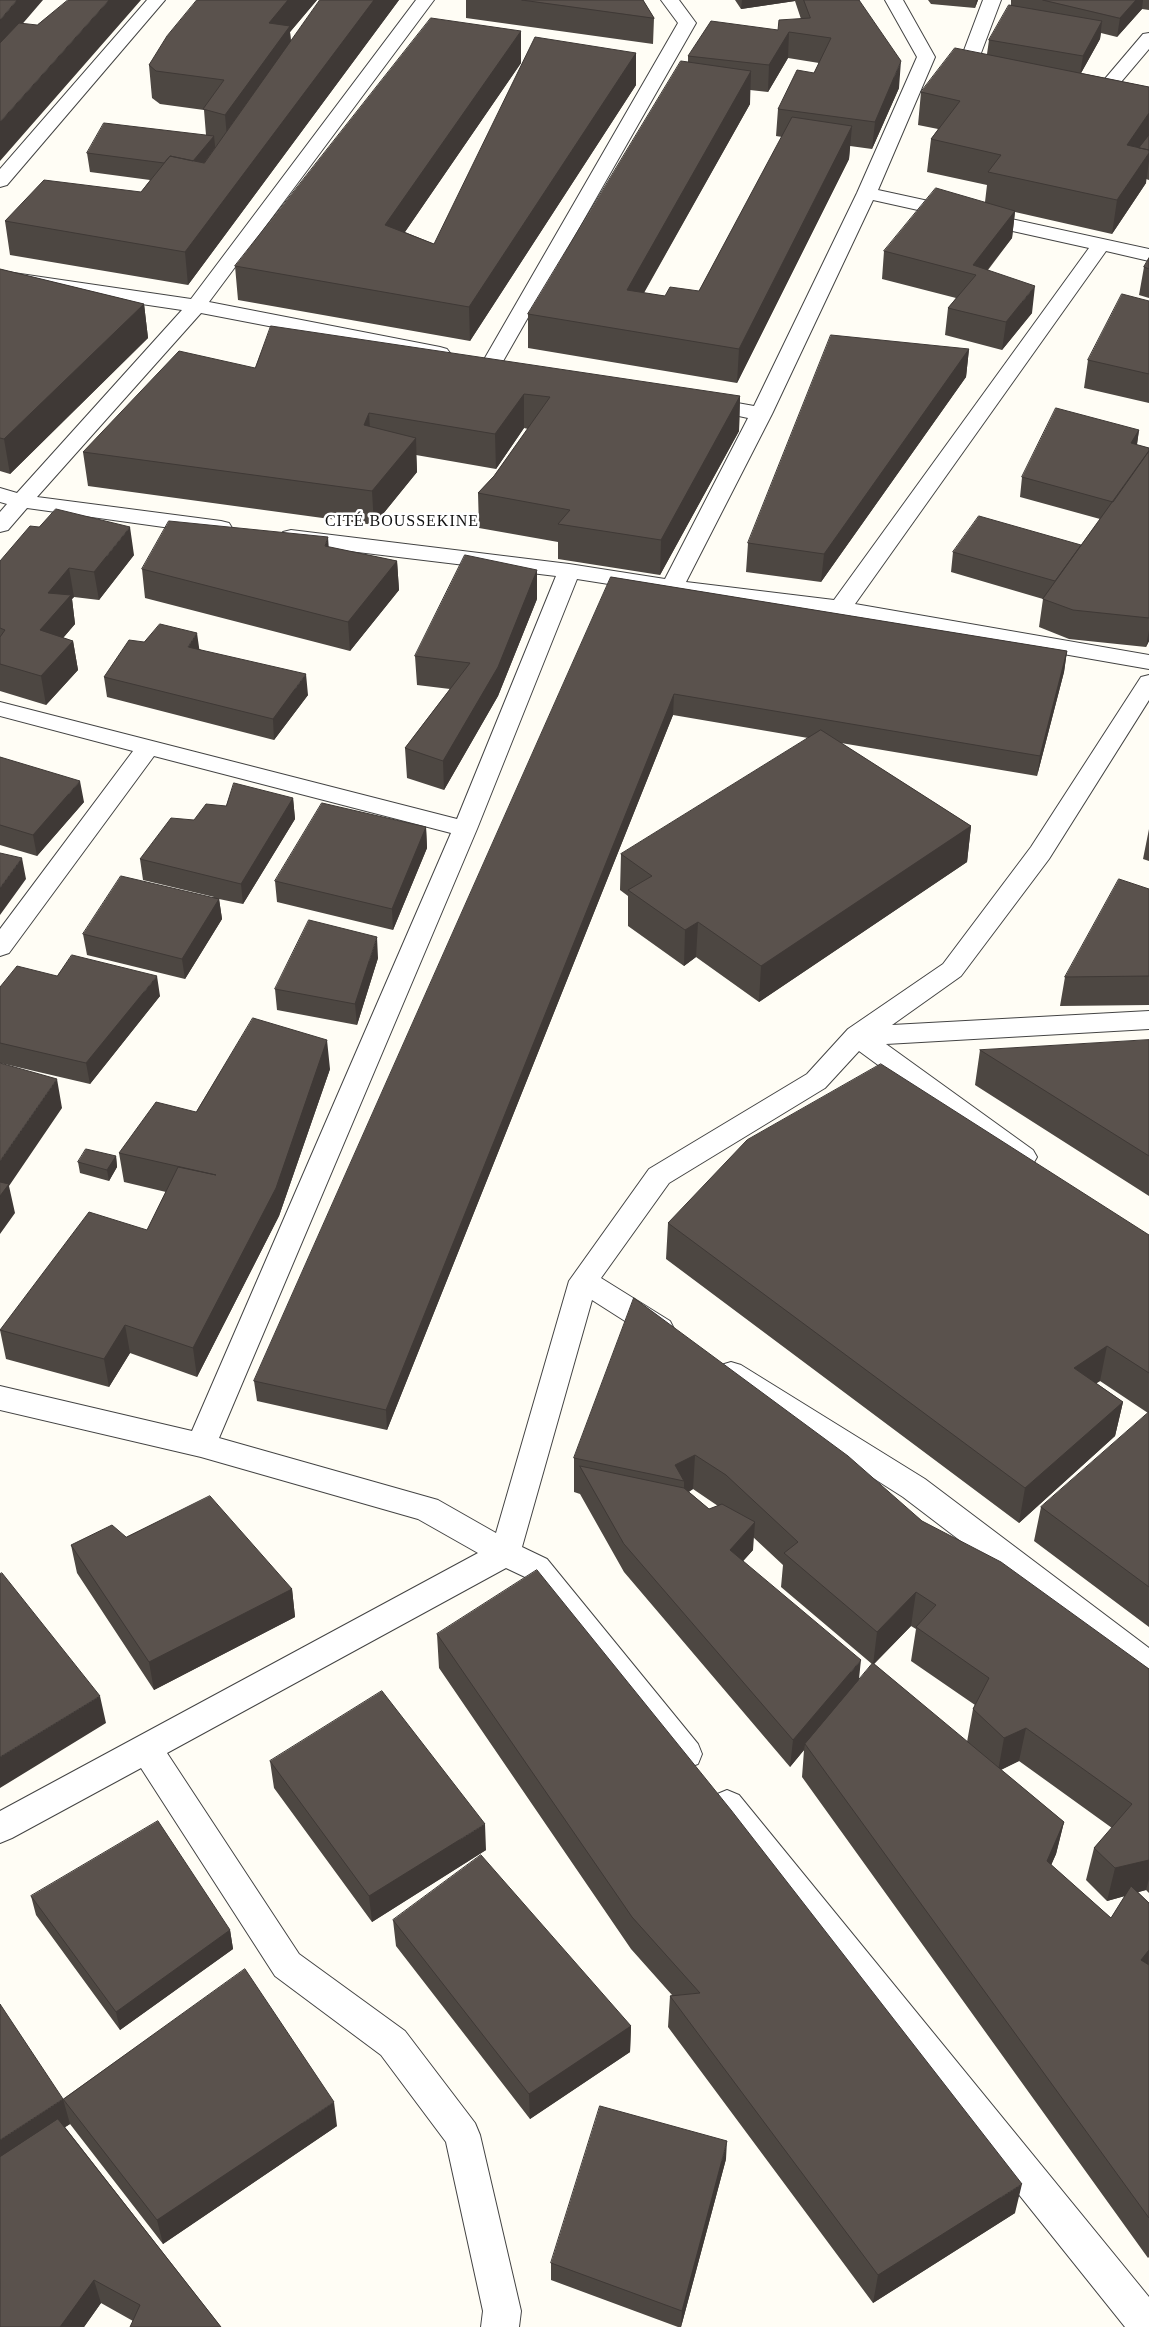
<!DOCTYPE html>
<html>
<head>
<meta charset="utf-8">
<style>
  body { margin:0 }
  canvas { display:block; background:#fffdf5 }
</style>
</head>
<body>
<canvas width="1149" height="2327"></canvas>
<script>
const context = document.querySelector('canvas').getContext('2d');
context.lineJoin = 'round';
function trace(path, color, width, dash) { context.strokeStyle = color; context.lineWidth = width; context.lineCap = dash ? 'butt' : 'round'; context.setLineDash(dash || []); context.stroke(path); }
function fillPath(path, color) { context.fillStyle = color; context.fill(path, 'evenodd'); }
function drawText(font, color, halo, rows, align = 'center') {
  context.font = font + ' Georgia,serif'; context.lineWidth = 5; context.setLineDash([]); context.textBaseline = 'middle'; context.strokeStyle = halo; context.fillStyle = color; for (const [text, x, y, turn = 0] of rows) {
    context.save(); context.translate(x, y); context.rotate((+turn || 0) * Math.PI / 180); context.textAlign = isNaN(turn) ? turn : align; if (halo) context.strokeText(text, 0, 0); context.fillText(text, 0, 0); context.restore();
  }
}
const minor = new Path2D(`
  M147 0H165L7 185 0 187V169Z
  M416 0H434L209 302 440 347 447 349 450 353 447 357 440 359 201 313 37 497 221 521 229 523 232 528 229 533 221 535 27 508 8 530 0 532V512L7 504 0 502V488L17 493 182 310 0 283V271L191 299Z
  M661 0H679L696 23 502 363 499 367 492 369 485 367 482 363 678 23Z
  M885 0H903L935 57 878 190 1149 249V261L1106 251 855 604 1149 655V669L840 615 672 594 577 579 477 829 219 1438 438 1500 496 1533 569 1281 649 1169 807 1074 848 1029 943 964 1031 847 1141 677 1149 675V700L1049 859 961 976 892 1025 1149 1011V1029L886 1044 1033 1150 1037 1157 1033 1164 1023 1167 1013 1164 859 1051 825 1088 669 1183 601 1278 670 1321 674 1329 670 1337 660 1340 650 1337 592 1300 522 1547 547 1559 698 1744 702 1754 698 1764 686 1768 674 1764 525 1577 506 1568 167 1753 299 1954 405 2031 475 2123 480 2135 521 2311 519 2327H481L483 2311 446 2142 381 2055 275 1976 141 1768 12 1838 0 1843V1811L478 1553 418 1519 201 1457 0 1410V1386L192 1431 451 833 154 756 9 953 0 956V929L133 751 0 716V702L457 819 556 576 291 544 283 542 280 537 283 532 291 530 569 564 665 579 748 418 697 407 694 403 697 399 704 397 754 406 857 193 917 57ZM873 200 1089 248 834 600 686 582 772 414Z
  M983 0H1001L978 61 975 65H963L960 61Z
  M1149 33V49L1110 95H1098L1095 91 1098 87 1143 34Z
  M731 1362 741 1365 925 1479 1149 1648V1679L1138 1676 903 1497 721 1381 716 1373 721 1365Z
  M727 1790 739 1795 1149 2297V2327H1125L715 1815 710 1805 715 1795Z`);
trace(minor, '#444', 2);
fillPath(minor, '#fff');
fillPath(new Path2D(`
  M197 0H317L290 32 291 41 320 0H399L188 285 10 255 5 221 141 192 150 180 90 172 87 153 206 135 204 110 160 104 152 98 149 65Z
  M466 0H643L654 18 653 44 466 18Z
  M735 0H859L899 88 872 149 850 146 849 159 737 383 528 348V314L688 62V56L778 30 801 19 795 1 741 9ZM788 58 819 63 814 73 778 109 776 136 782 137 699 291 665 296 644 293 750 104V90L768 92Z
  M928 0H978L975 8 931 4Z
  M1011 0H1149V10L1142 9 1117 37 1101 33 1100 39 1081 73 1149 87V180L1146 179V183L1112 234 1015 212 1012 238 988 270 1032 313 1002 350 945 335 948 308 956 298 882 279 884 251 985 202 987 185 927 172 931 139 938 129 918 125 921 92 987 54 989 40 1011 5Z
  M521 31V63L405 232 434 244 636 53V85L470 341 238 300 235 266Z
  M1149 258V298L1139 295 1144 267Z
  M0 269 144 304 148 338 10 474 0 471Z
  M1149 301V403L1084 388 1088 360Z
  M969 349 966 377 821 582 746 572 748 543Z
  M255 368 740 396 739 431 660 575 558 559V542L479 528 478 493 494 476 528 429 524 428 496 469 416 455 417 472 374 525 88 486 83 452Z
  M1139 430 1137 445 1149 448V641L1146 647 1069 639 1039 627 1043 599 951 572 953 552 1081 545 1100 519 1020 497 1022 477Z
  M328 547 397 561 399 590 350 651 145 598 142 569Z
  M134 555 99 600 74 597 72 599 75 624 63 638 73 641 78 670 46 705 0 691V561Z
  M611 577 1067 651 1064 672 1037 776 841 743 971 826 967 862 759 1002 696 957 684 966 628 926V896L620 890 621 854 808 738 673 715 387 1430 257 1401 254 1381Z
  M537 599 498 696 444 790 407 778 405 748 450 689 417 685 415 656Z
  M199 649 308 695 274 740 107 697 104 677Z
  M0 757 84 802 37 856 0 845Z
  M293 798 295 819 243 904 219 899 222 919 185 979 87 955 83 934 214 897 143 880 140 859 194 820 226 806Z
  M426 827 427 848 393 930 277 902 275 881Z
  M1149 829V861L1143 859Z
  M1149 889V1005L1060 1006 1065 977Z
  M378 958 357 1025 277 1010 275 989Z
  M57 976 160 996 90 1084 0 1063V987Z
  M1149 1040V1196L975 1085 980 1050Z
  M330 1069 279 1216 197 1377 130 1353 109 1387 6 1359 0 1330 147 1230 166 1192 124 1182 119 1153 196 1112Z
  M116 1156 117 1167 109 1181 80 1173 78 1162Z
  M668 1223 1149 1235V1627L1034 1541 1041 1507 1148 1413 1100 1381 1096 1383 1123 1402 1115 1436 1019 1523 666 1259Z
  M634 1298 922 1521 1149 1669V1893L1146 1890 1138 1892 1149 1903V2257L1148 2258 802 1777 804 1750 790 1767 624 1572 580 1494 574 1492V1458ZM693 1489 718 1506 709 1509 689 1492ZM753 1537 783 1565 781 1587 872 1664 859 1680 743 1561 753 1550ZM911 1626 916 1629 911 1661 975 1705 973 1709 967 1742 874 1664ZM1019 1761 1112 1828 1094 1848 1086 1880 1107 1901 1125 1896 1111 1918 1051 1865 1056 1854 1064 1822 1001 1770Z
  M71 1545 292 1589 295 1617 154 1690 77 1573Z
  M437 1634 1015 2213 873 2303 668 2027 670 1996 672 1995 631 1949 439 1668Z
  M270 1761 486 1850 372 1922 274 1788Z
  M31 1896 230 1930 233 1949 120 2030 36 1915Z
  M393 1920 631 2026 630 2052 530 2119 396 1946Z
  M63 2099 337 2126 163 2244 70 2124 65 2127 221 2327 133 2321 101 2303 84 2327H0Z
  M726 2159 681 2327H678L551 2280V2263Z`), '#4d4742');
fillPath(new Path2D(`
  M17 0H43L0 50V20Z
  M109 0H141L0 161V122Z
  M288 0H317L290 32 292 58 228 148 225 115 269 23Z
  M374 0H399L188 285 185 252Z
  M742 0H795V1L741 9Z
  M976 0H978L975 8Z
  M1136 0H1143L1142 9 1117 37 1120 18Z
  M1102 21 1100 39 1080 75 1083 56Z
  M521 31V63L387 258 385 225Z
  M789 32 788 58 768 92 769 65Z
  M636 53V85L470 341 469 307Z
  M901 61 899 88 872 149 875 122Z
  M751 71 750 104 626 324 627 290Z
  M1149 113V138L1137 157 1127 145Z
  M852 126 849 159 737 383 739 349Z
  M214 136 216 155 191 186 189 166Z
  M1149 153V161L1146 183 1112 234 1117 200Z
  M1015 211 1012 238 975 285 976 275 973 265Z
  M1035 286 1032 313 1002 350 1006 322Z
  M144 304 148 338 10 474 4 439Z
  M969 349 966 377 821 582 824 554Z
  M524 394V428L496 469 495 434Z
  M740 396 739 431 660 575 661 540Z
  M369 413 371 448 364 425Z
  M1139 430 1136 450 1131 443Z
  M416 438 417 472 374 525 372 491Z
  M130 527 134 555 99 600 94 572Z
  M328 537 330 565 325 546Z
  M397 561 399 590 350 651 348 622Z
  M69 568 74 597 72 599 75 624 45 659 40 630 48 593Z
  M537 570V599L498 696 444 790 443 761Z
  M1149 630V641L1146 647Z
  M197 633 200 654 188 647Z
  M73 641 78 670 46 705 41 676Z
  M1067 651 1064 672 1037 776 1040 756Z
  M306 674 308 695 274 740 273 719Z
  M674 694 673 715 387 1430 386 1410Z
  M80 781 84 802 37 856 33 835Z
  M293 798 295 819 243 904 241 884Z
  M971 826 967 862 759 1002 761 966Z
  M426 827 427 848 393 930 392 909Z
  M22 858 26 879 0 915V888Z
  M219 899 222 919 185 979 182 959Z
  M698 922 696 957 684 966 685 930Z
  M377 937 378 958 357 1025 355 1004Z
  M157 976 160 996 90 1084 86 1063Z
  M327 1040 330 1069 279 1216 197 1377 193 1348Z
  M57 1079 62 1108 9 1186 15 1213 0 1234V1161Z
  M116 1156 117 1167 109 1181 107 1170Z
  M125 1325 130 1353 109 1387 104 1359Z
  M1107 1346 1100 1381 1067 1403 1074 1368Z
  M1123 1402 1115 1436 1019 1523 1025 1488Z
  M695 1455 693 1489 684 1494V1481L675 1465Z
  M755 1522 753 1550 728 1578 730 1550Z
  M292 1589 295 1617 154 1690 149 1662Z
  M916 1592 911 1626 873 1665 877 1632Z
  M861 1660 858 1688 805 1744 804 1750 790 1767 793 1740Z
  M100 1696 106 1723 0 1788V1757Z
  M1026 1728 1019 1761 998 1771 1004 1738Z
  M1064 1822 1056 1854 1039 1893 1047 1861Z
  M485 1824 486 1850 372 1922 369 1896Z
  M1149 1860V1879L1146 1890 1107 1901 1115 1868Z
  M230 1930 233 1949 120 2030 116 2012Z
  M1149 1950V1970L1141 1960Z
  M631 2026 630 2052 530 2119 529 2094Z
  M63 2099 70 2124 0 2170V2140Z
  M334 2102 337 2126 163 2244 157 2220Z
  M727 2141 726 2159 681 2327 682 2311Z
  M1022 2184 1015 2213 873 2303 878 2275Z
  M94 2280 101 2303 84 2327H60Z`), '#3f3936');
const building = new Path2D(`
  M0 0H17L0 20Z
  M68 0H109L0 122V43L19 23 37 25Z
  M197 0H288L269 23 290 26 225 115 203 109 224 80 156 71 149 65 167 36Z
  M320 0H374L185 252 5 221 44 180 141 192 170 156 204 163Z
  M522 0H643L654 18Z
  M804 0H859L901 61 875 122 778 109 797 70 814 73 831 38 789 32 769 65 688 56 711 21 778 30 779 20 810 18Z
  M1043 0H1136L1120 18Z
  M1009 5 1102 21 1083 56 989 40Z
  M431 18 521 31 385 225 434 244 535 37 636 53 469 307 235 266Z
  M955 48 1149 87V113L1127 145 1149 150V153L1117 200 988 172 1001 155 931 139 960 101 921 92Z
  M681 61 751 71 627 290 665 296 670 287 699 291 792 117 852 126 739 349 528 314Z
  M104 123 214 136 193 161 170 156 164 163 87 153Z
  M1149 135V150L1139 148Z
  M936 188 1015 211 973 265 1035 286 1006 322 948 308 976 275 884 251Z
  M1149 258V269L1144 267Z
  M0 269 144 304 4 439 0 438Z
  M1122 294 1149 301V374L1088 360Z
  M271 326 740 396 661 540 558 524 570 510 478 493 494 476 550 397 524 394 495 434 369 413 364 425 416 438 372 491 83 452 179 351 255 368Z
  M831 335 969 349 824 554 748 543Z
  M1056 408 1139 430 1131 443 1149 448V451L1113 502 1022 477Z
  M1149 451V618L1073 610 1043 599Z
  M56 509 130 527 94 572 69 568 48 593 71 595 40 630 73 641 41 676 0 664V637L5 630 0 628V561L30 526 39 527Z
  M979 516 1081 545 1055 581 953 552Z
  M169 521 328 537 325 546 397 561 348 622 142 569Z
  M465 555 537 570 498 667 443 761 405 748 470 663 415 656Z
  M611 577 1067 651 1040 756 674 694 386 1410 254 1381Z
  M160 624 197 633 188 647 306 674 273 719 104 677 129 640 144 642Z
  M821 730 971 826 761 966 698 922 685 930 628 890 652 876 621 854Z
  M0 757 80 781 33 835 0 825Z
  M234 783 293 798 241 884 140 859 171 818 194 820 206 804 226 806Z
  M322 803 426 827 392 909 275 881Z
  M0 853 22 858 0 888Z
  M121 876 219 899 182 959 83 934Z
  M1119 879 1149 889V976L1065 977Z
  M309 920 377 937 355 1004 275 989Z
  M72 955 157 976 86 1063 0 1043V987L17 966 57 976Z
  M253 1018 327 1040 276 1188 193 1348 125 1325 104 1359 0 1330 89 1212 147 1230 178 1167 216 1175 119 1153 156 1102 196 1112Z
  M1149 1040V1156L980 1050Z
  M0 1063 57 1079 0 1161Z
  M881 1064 1149 1235V1373L1107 1346 1074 1368 1123 1402 1025 1488 668 1223 747 1140Z
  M86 1149 116 1156 107 1170 78 1162Z
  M0 1182 9 1184 0 1196Z
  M634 1298 848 1456 922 1521 1001 1562 1149 1669V1860L1115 1868 1094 1848 1132 1804 1026 1728 1004 1738 973 1709 989 1678 916 1627 936 1605 916 1592 877 1632 784 1553 798 1542 726 1475 695 1455 675 1465 684 1481 574 1458Z
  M1149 1412V1587L1041 1507Z
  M580 1466 684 1488 709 1509 722 1504 755 1522 730 1550 861 1660 793 1740 624 1544Z
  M210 1496 292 1589 149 1662 71 1545 112 1525 126 1537Z
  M537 1570 731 1810 1022 2184 878 2275 670 1996 700 1993 632 1917 437 1634Z
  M2 1573 100 1696 0 1757V1574Z
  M873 1663 1064 1822 1047 1861 1111 1918 1131 1886 1149 1903V1950L1141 1960 1149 1965V2218L805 1744Z
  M382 1691 485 1824 369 1896 270 1761Z
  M158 1821 230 1930 116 2012 31 1896Z
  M481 1855 631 2026 529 2094 393 1920Z
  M245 1969 334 2102 157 2220 63 2099 0 2140V2004L63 2099Z
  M600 2106 727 2141 682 2311 551 2263Z
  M58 2119 221 2327H130L140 2305 94 2280 60 2327H0V2157Z`);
fillPath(building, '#5a524d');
trace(building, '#3f3936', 1);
context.letterSpacing = '1px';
drawText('16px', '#111', '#fff', [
  ["CITÉ BOUSSEKINE",402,522]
]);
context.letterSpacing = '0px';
</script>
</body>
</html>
